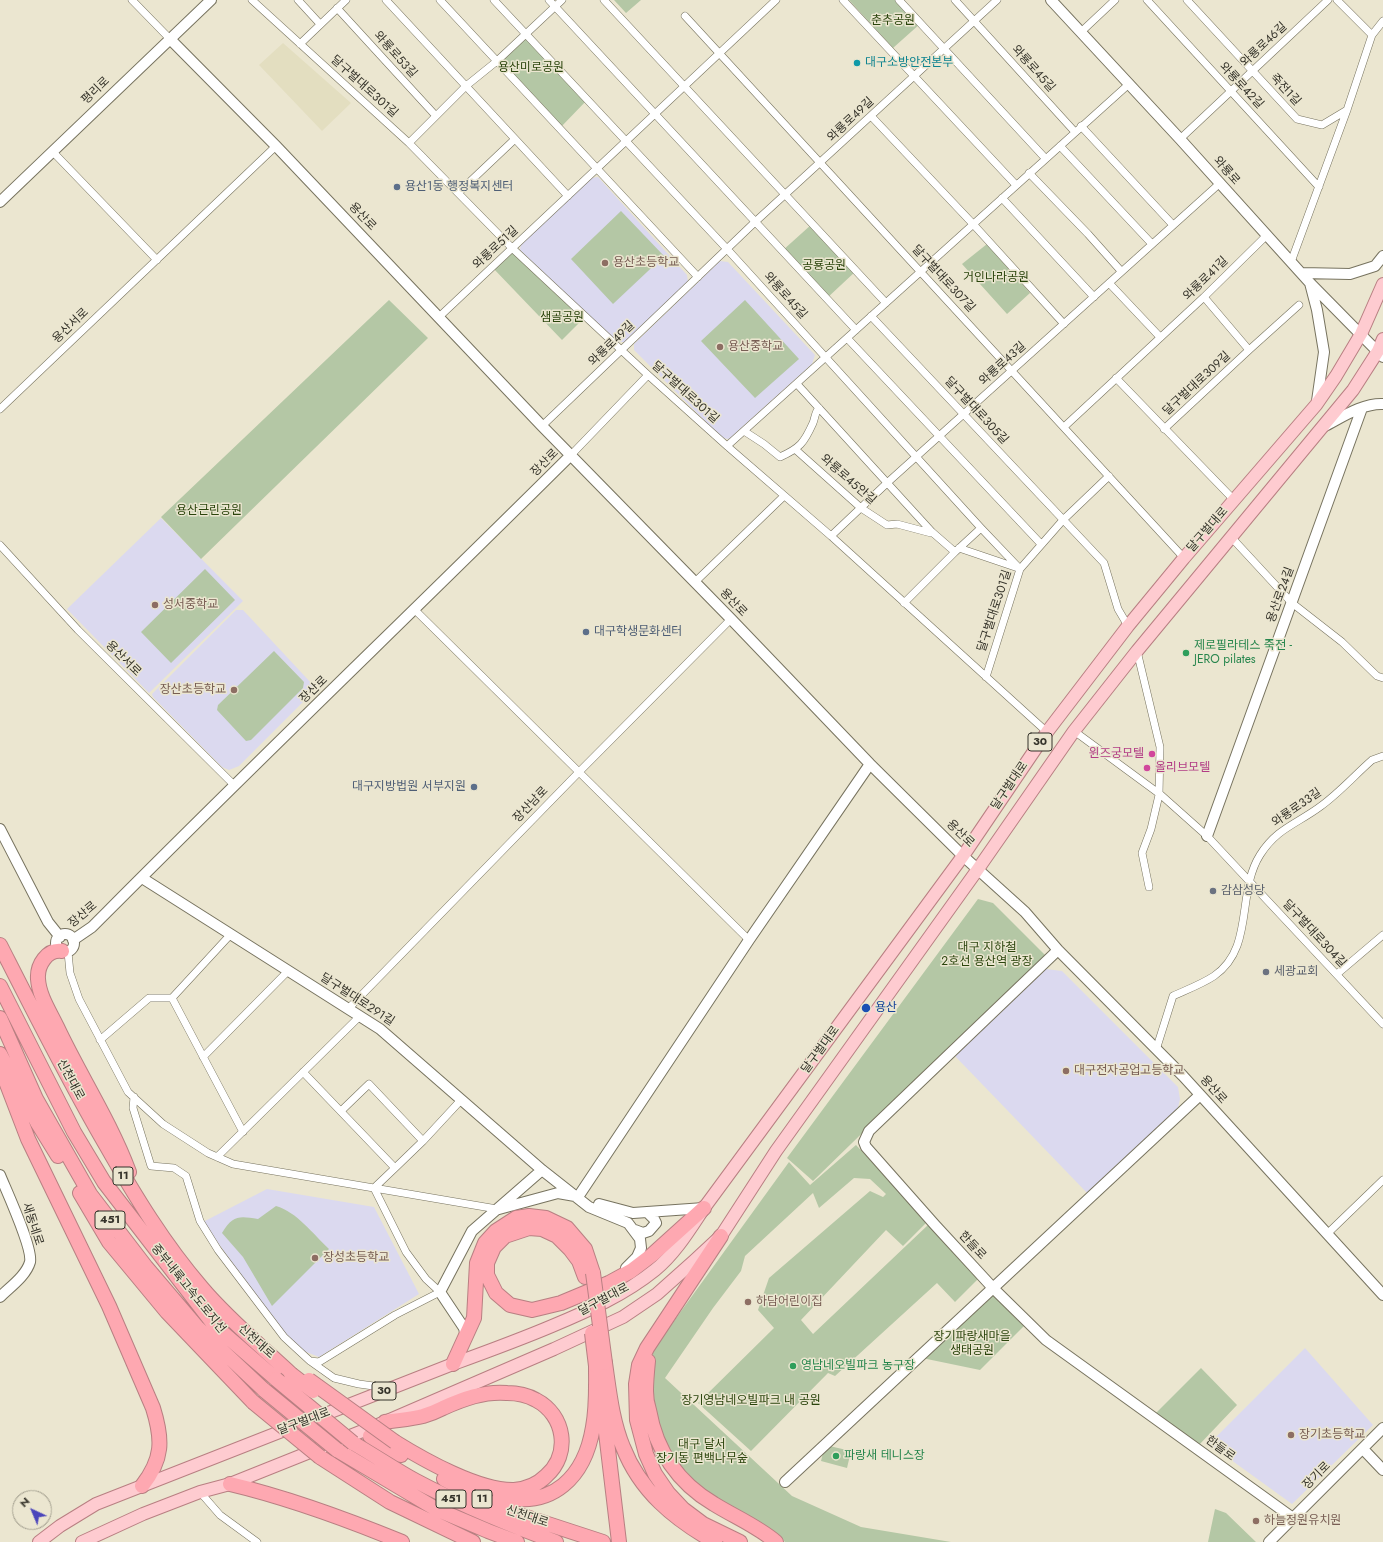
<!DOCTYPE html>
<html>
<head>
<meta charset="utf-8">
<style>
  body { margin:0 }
  #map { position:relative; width:1383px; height:1542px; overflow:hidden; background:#ebe6d0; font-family:Jost,sans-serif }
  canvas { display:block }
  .north { position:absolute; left:12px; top:1490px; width:40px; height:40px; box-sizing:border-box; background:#ebe6d0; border:1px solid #a29e8e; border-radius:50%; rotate:316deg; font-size:11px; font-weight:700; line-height:16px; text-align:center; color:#35332a }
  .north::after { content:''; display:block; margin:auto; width:14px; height:18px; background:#4b45bb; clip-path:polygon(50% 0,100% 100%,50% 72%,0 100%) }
</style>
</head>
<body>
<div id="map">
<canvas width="1383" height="1542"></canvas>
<div class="north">N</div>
</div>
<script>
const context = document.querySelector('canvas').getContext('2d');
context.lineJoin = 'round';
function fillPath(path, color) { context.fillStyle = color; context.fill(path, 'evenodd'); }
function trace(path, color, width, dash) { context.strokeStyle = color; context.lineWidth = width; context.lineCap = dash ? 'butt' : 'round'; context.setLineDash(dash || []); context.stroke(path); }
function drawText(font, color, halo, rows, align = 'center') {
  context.font = font + ' Jost,"Noto Sans KR",sans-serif'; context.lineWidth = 3; context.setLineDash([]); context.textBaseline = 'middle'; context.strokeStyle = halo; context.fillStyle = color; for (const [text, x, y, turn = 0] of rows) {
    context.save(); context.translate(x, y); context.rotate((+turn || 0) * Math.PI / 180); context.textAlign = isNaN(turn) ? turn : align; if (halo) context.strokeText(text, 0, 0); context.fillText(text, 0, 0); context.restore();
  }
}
fillPath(new Path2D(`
  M283 43 351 103 322 131 259 65Z`), '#e3dec0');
fillPath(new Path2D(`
  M598 177 687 275 688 282 625 342H616L520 250 521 244 591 178Z
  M720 261 728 262 815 355 812 364 729 439 722 438 634 350V344Z
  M161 518 243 601 149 693 67 609Z
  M236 610H243L314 686 311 694 239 766 229 770 222 767 153 697 152 694Z
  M1046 969 1062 971 1178 1087 1180 1099 1177 1112 1089 1195 954 1055Z
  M267 1189 374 1207 419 1294 319 1357 301 1350 272 1318 203 1222Z
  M1305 1348 1373 1425 1292 1504 1209 1444Z`), '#dbd9ef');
fillPath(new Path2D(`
  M614 0H641L626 13Z
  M849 0H899L921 23 893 48Z
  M527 36 587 100 560 128 499 63Z
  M621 211 664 256 613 304 571 259Z
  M812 224 856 271 826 299 782 251Z
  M987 244 1030 293 1007 314 962 264Z
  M513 250 584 318 562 340 492 267Z
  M389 300 428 338 201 559 161 517Z
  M745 300 799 359 755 398 701 341Z
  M205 569 235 600 171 663 141 632Z
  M274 651 304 682 303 688 251 740 246 741 217 710 218 705Z
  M978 899 993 903 1045 955 813 1181 787 1158Z
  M856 1145 928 1221 903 1246 886 1230 801 1320 813 1334 928 1225 979 1278 955 1302 937 1283 835 1376 828 1373 751 1451 698 1403 774 1328 758 1310 769 1278 870 1191 883 1197 886 1194 870 1179 854 1178 819 1208 813 1193 745 1256 741 1271 713 1308 665 1378 792 1496 861 1527 951 1542H785L780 1537 723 1505 675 1467 651 1408 653 1350 789 1162 810 1185Z
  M276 1206C297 1212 313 1234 329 1249L272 1306 243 1257 222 1233C233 1215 239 1216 258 1219Z
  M992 1292 1026 1324 980 1370 922 1358Z
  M1201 1368 1237 1405 1199 1445 1154 1415Z
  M825 1445 851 1451 847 1468 821 1461Z
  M1215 1509 1226 1513 1256 1542H1208Z`), '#b4c7a5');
const street = new Path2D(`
  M132 0 170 39
  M252 0 409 143 512 248 648 375 727 446 831 536 1047 732
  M298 0 320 24
  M386 0 568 196
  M440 0 698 277
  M494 0 727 249 981 528 1020 569
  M549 0 856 330
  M604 0 886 303
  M843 0 1016 185
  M899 0 1045 158
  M955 0 1075 132
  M1147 0 1319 187
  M1187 0 1297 119 1322 125 1347 110
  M1337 0 1372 35
  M337 8 436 116
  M685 16 1184 558
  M1081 32 1115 0
  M300 44 346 0
  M871 116 973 224 1064 324
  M1081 126 1173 225
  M1180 139 1328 0
  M409 143 466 86 497 61 562 0
  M1060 146 1152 244
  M52 151 157 260
  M1029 173 1088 234 1121 271
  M458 193 515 139
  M1002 198 1094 297
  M1291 262 1347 110 1372 35 1383 21
  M1109 283 1160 337
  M871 316 1104 563 1118 609 1128 626
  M439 317 776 0
  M847 338 1041 544
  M1249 350 1299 305
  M1116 378 1234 500
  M797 384 932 532 955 552 981 528
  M0 409 276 146
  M542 426 755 222 997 0
  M1064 427 1204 297 1266 236
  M1164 429 1249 350 1204 297
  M744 431 764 444 780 457C800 448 804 443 813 423 815 418 815 412 819 408
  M727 446 1129 84
  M796 450 861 508 887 525 897 524 931 533
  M571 455 648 375
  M831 536 887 483 1219 184
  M1231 537 1292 603 1342 642 1377 676 1383 678
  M0 545 78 630 234 785
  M959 548 1018 568
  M695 582 784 496
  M904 603 955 552
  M415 610 749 940
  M1137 651 1160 747 1159 795 1151 829 1142 853 1149 887
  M986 677 1020 569 1063 520 1109 476
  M1074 731 1161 795 1207 836 1383 1024
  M68 952 70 973 79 999 128 1092 163 1124 208 1153 233 1164 497 1209
  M1337 974 1383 935
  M172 998 231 934
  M348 1009 579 772 731 619
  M100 1040 149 998H172L243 1132
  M1156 1050 1173 996C1186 990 1202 984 1214 976 1255 948 1236 893 1260 855 1277 828 1297 824 1321 806 1339 793 1355 775 1372 760L1383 756
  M203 1057 288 971
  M134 1097 133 1108 151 1166 174 1168 186 1176 200 1221 218 1250 284 1337 310 1361 319 1362 395 1315 440 1292 426 1279 406 1252 374 1188 395 1168 303 1072
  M341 1111 369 1084 423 1141
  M217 1157 360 1016
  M395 1168 423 1141 461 1100
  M1327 1234 1383 1180
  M310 1361 334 1378 359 1384 388 1388
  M200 1492 220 1515 257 1542`);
const secondary = new Path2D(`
  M1051 0 1180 139 1310 283 1383 357
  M170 39 276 146 542 426 731 619 870 764 963 856 1025 912 1058 950 1183 1076 1383 1295
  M0 202 211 0
  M1302 273 1350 274 1375 266 1383 256
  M1310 283 1317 310 1324 352 1317 401
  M1323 427C1341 418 1362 403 1383 404
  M0 829 48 922 60 937
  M1207 836 1362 408
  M142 878 380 1029 542 1170 589 1207 628 1223 640 1239 641 1248 637 1257 626 1268
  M56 943a9 9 0 1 1 18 0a9 9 0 1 1-18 0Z
  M73 940 92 927 107 912C260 758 417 608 571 455
  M1058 950 869 1131 864 1142 866 1147 935 1225 993 1288 1046 1340 1293 1518
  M0 1175C6 1190 33 1248 30 1262 26 1276 10 1287 0 1297
  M578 1197 749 940 870 764
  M599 1204 633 1213 704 1208
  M499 1209 558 1193 575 1196
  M635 1230 643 1233 649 1231 656 1223 654 1219 647 1212
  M466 1337 464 1328 440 1292 472 1231 542 1170
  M1363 1449 1383 1470
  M785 1482 1200 1095
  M1269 1542 1383 1428`);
const primary = new Path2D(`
  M39 1542 60 1526 96 1504 453 1364C486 1352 519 1340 552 1326 588 1311 624 1295 655 1270 675 1254 690 1229 704 1208L963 856 1047 732 1128 626 1184 558 1316 405 1336 376 1361 334 1383 284
  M82 1542 143 1514 200 1492 230 1484 385 1422 554 1349 623 1317 657 1294 694 1261 721 1236 776 1151 978 869 1074 731 1137 651 1353 390 1378 351 1383 339`);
const highway = new Path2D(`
  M0 945C34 1012 68 1080 106 1145 135 1196 164 1244 202 1288 229 1320 261 1346 291 1374
  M62 951C47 949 37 965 38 979 39 996 50 1012 57 1027 80 1076 110 1121 129 1172
  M0 986 74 1132 104 1182 215 1326 276 1379
  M0 1018 36 1099 90 1194 146 1267 197 1327 264 1390
  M0 1054 37 1122 58 1156
  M0 1066 28 1139 109 1306 153 1408C163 1440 163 1459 142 1486
  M80 1193 109 1242 167 1312 253 1402
  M721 1236 647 1348 639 1365 636 1384 637 1420 646 1454 655 1474 668 1493 683 1509 703 1524 740 1542
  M585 1277 579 1261 570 1249 557 1236 542 1229 529 1228 505 1236 494 1247 487 1263V1275L496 1293 510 1305 532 1310 561 1303 609 1283 631 1271 652 1255 704 1208
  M648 1361C647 1371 646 1381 646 1391 646 1397 647 1404 649 1410 656 1450 678 1483 714 1504 735 1517 757 1526 776 1542
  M605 1363C609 1390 612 1421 623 1447 640 1491 674 1519 715 1542
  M453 1364 474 1318 477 1263 485 1243 496 1231 516 1218 529 1216 546 1218 567 1228 585 1249 593 1273
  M602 1399 619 1542
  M385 1422C397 1420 411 1419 423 1416 430 1414 437 1411 443 1408 463 1399 484 1391 507 1393 516 1393 527 1395 536 1400 565 1415 571 1454 546 1476 537 1485 527 1489 514 1490 479 1491 424 1460 395 1442
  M370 1436 401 1455
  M353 1443C374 1455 394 1469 416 1481 461 1505 508 1524 556 1542
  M337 1450 436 1509 488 1531 517 1542
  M320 1457 390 1502 473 1542
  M444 1479 502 1509 603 1542
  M230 1484C289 1498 346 1519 402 1542
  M500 1496C553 1510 585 1476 593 1427 597 1406 596 1386 596 1366`);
trace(street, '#77735f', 8);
trace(secondary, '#77735f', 12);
trace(primary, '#b87f82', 14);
trace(highway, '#b87f82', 16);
trace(street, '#fff', 7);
trace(secondary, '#fff', 10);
trace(primary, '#fecbd0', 12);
trace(highway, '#fea8b1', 14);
const highwayBridge = new Path2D(`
  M593 1273 605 1363
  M592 1333 596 1366
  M291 1374 313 1391
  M276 1379 353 1443
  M309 1380 395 1442
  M264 1390 337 1450
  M253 1402 320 1457`);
trace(highwayBridge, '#b87f82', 16, []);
trace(highwayBridge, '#fea8b1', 14);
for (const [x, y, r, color] of [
  [857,63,4,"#0f9aa8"],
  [397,187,4,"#5c6f8a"],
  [605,263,4,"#8d6e63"],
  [720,347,4,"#8d6e63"],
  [155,605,4,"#8d6e63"],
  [586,632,4,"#5c6f8a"],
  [1186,653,4,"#2e9e5b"],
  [234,690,4,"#8d6e63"],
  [1152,754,4,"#d1479c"],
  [1147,768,4,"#d1479c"],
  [474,787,4,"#5c6f8a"],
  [1213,891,4,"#6b7280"],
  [1266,972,4,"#6b7280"],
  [866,1008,5,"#1a4fb4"],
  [1066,1071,4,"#8d6e63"],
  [315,1258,4,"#8d6e63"],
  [748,1302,4,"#8d6e63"],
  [793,1366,4,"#2e9e5b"],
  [1291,1435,4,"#8d6e63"],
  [836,1456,4,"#2e9e5b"],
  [1256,1521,4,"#8d6e63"]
]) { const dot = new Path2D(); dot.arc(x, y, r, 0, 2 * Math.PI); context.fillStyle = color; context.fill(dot); trace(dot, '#ebe6d0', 1.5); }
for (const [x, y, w] of [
  [1040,742,24],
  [123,1176,20],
  [110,1220,30],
  [384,1391,24],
  [451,1499,30],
  [482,1499,20]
]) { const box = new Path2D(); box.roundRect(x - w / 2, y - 9, w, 18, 3); context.fillStyle = '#ebe6d0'; context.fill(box); trace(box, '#35332a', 1); }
drawText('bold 11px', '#35332a', null, [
  ["30",1040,742],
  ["11",123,1176],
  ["451",110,1220],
  ["30",384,1391],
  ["451",451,1499],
  ["11",482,1499]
]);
drawText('12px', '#2a440c', '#ebe6d0', [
  ["춘추공원",893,21],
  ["용산미로공원",531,68],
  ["공룡공원",824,266],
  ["거인나라공원",996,278],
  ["샘골공원",562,318],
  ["용산근린공원",209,511],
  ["대구 지하철",987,948],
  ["2호선 용산역 광장",987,962],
  ["장기파랑새마을",972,1337],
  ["생태공원",972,1351],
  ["장기영남네오빌파크 내 공원",751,1401],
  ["대구 달서",702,1445],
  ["장기동 편백나무숲",702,1459]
]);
drawText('12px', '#35332a', '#ebe6d0', [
  ["와룡로46길",1264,45,-43],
  ["와룡로53길",395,55,48],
  ["와룡로45길",1033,69,48],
  ["와룡로42길",1241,86,47],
  ["달구벌대로301길",364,87,42],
  ["죽전1길",1285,90,47],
  ["평리로",96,91,-44],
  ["와룡로49길",851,120,-43],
  ["와룡로",1226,171,49],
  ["용산로",362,217,46],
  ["와룡로51길",496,248,-43],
  ["달구벌대로307길",943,279,47],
  ["와룡로41길",1206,279,-44],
  ["와룡로45길",785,296,48],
  ["용산서로",71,326,-44],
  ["와룡로49길",612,344,-44],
  ["와룡로43길",1003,364,-42],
  ["달구벌대로309길",1197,384,-43],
  ["달구벌대로301길",685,393,42],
  ["달구벌대로305길",976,411,47],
  ["장산로",545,463,-45],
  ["와룡로45안길",848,480,41],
  ["달구벌대로",1208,530,-49],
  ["용산로24길",1281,595,-70],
  ["용산로",733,603,46],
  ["달구벌대로301길",995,611,-72],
  ["용산서로",123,659,45],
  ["장산로",314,690,-44],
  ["달구벌대로",1010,786,-56],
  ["장산남로",531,805,-46],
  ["와룡로33길",1297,808,-35],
  ["용산로",960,834,44],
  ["장산로",83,915,-40],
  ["달구벌대로304길",1314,934,47],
  ["달구벌대로291길",357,1000,33],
  ["달구벌대로",821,1050,-54],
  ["신천대로",70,1080,62],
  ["용산로",1213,1090,48],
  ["새동네로",32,1224,72],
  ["한들로",972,1246,47],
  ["중부내륙고속도로지선",188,1289,51],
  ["달구벌대로",604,1300,-28],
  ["신천대로",256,1342,42],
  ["달구벌대로",304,1422,-21],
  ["한들로",1220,1449,36],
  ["장기로",1317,1476,-45],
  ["신천대로",527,1517,18]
]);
drawText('12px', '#0d838f', '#ebe6d0', [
  ["대구소방안전본부",865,63]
], 'left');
drawText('12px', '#4e5e75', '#ebe6d0', [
  ["용산1동 행정복지센터",405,187],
  ["대구학생문화센터",594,632],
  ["대구지방법원 서부지원",466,787,"right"]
], 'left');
drawText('12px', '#785e54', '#ebe6d0', [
  ["용산초등학교",613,263],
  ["용산중학교",728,347],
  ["성서중학교",163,605],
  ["장산초등학교",226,690,"right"],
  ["대구전자공업고등학교",1074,1071],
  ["장성초등학교",323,1258],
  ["하담어린이집",756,1302],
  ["장기초등학교",1299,1435],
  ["하늘정원유치원",1264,1521]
], 'left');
drawText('12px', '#27864d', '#ebe6d0', [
  ["제로필라테스 죽전 -",1194,646],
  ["JERO pilates",1194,660],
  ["영남네오빌파크 농구장",801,1366],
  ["파랑새 테니스장",844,1456]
], 'left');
drawText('12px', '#b23c85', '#ebe6d0', [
  ["윈즈궁모텔",1144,754],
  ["올리브모텔",1155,768,"left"]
], 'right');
drawText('12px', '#5b616d', '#ebe6d0', [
  ["감삼성당",1221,891],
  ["세광교회",1274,972]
], 'left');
drawText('12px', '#164399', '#ebe6d0', [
  ["용산",875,1008]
], 'left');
</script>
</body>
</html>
